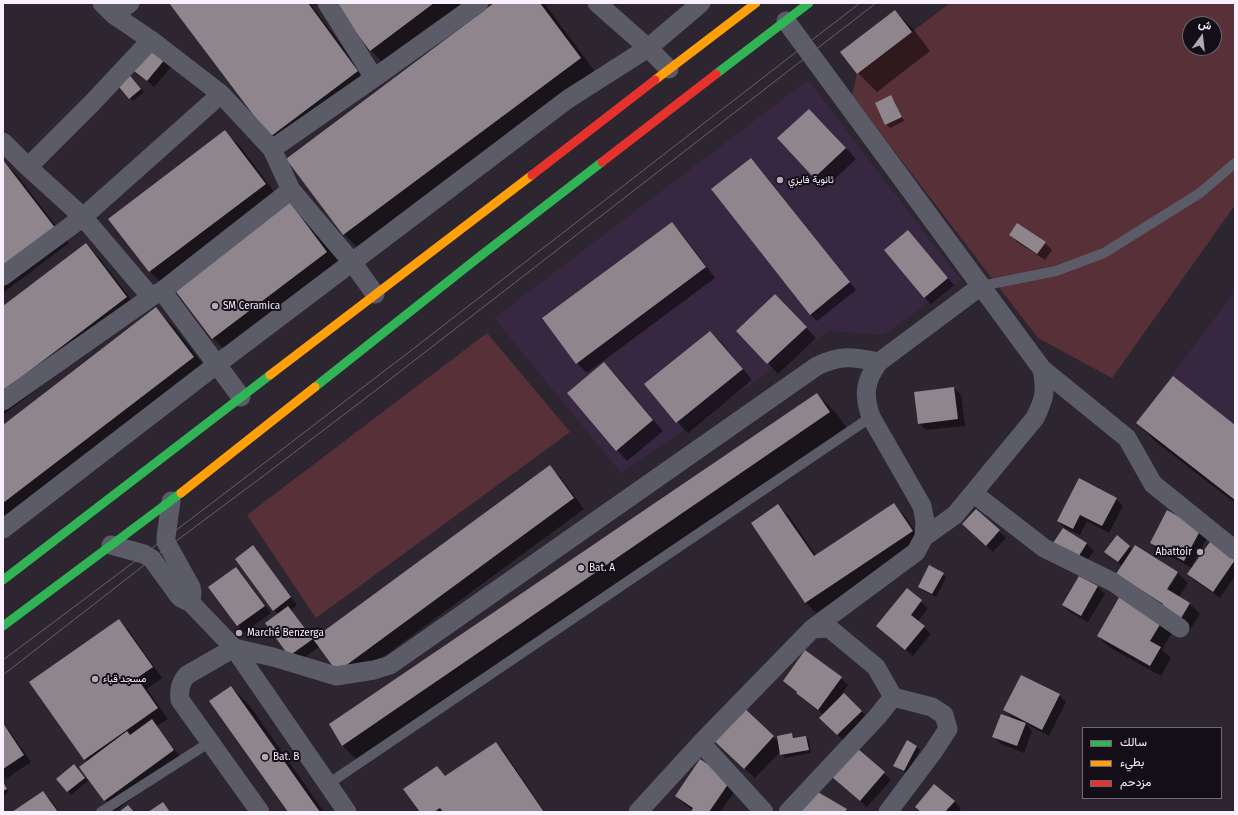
<!DOCTYPE html>
<html>
<head>
<meta charset="utf-8">
<style>
  body { margin:0 }
  #map { position:relative; width:1238px; height:815px; overflow:hidden; background:#2d2631; font-family:"Fira Sans",Vazirmatn,sans-serif }
  canvas { display:block }
  .frame { position:absolute; inset:0; border:4px solid #f8f0fe; pointer-events:none }
  .legend { position:absolute; left:1082px; top:727px; width:140px; height:72px; box-sizing:border-box; background:#130e17; border:1px solid #6f6873; margin:0; padding:5px 7px; list-style:none; font-size:12px; color:#f8f0fe }
  .legend li { display:flex; align-items:center; gap:8px; height:20px }
  .legend b { width:20px; border:1px solid #6f6873 }
  .north { position:absolute; left:1182px; top:16px; width:40px; height:40px; box-sizing:border-box; background:#130e17; border:1px solid #6f6873; border-radius:50%; rotate:15deg; font-size:11px; font-weight:700; line-height:16px; text-align:center; color:#f8f0fe }
  .north::after { content:''; display:block; margin:auto; width:14px; height:18px; background:#b1a9b6; clip-path:polygon(50% 0,100% 100%,50% 72%,0 100%) }
</style>
</head>
<body>
<div id="map">
<canvas width="1238" height="815"></canvas>
<div class="frame"></div>
<ul class="legend">
<li><b style="height:5px;background:#30b455"></b>سالك</li>
<li><b style="height:5px;background:#ff9f0a"></b>بطيء</li>
<li><b style="height:5px;background:#e5322d"></b>مزدحم</li>
</ul>
<div class="north">ش</div>
</div>
<script>
const context = document.querySelector('canvas').getContext('2d');
context.lineJoin = 'round';
function fillPath(path, color) { context.fillStyle = color; context.fill(path, 'evenodd'); }
function trace(path, color, width, dash) { context.strokeStyle = color; context.lineWidth = width; context.lineCap = dash ? 'butt' : 'round'; context.setLineDash(dash || []); context.stroke(path); }
function drawText(font, color, halo, rows, align = 'center') {
  context.font = font + ' "Fira Sans",Vazirmatn,sans-serif'; context.lineWidth = 4; context.setLineDash([]); context.textBaseline = 'middle'; context.strokeStyle = halo; context.fillStyle = color; for (const [text, x, y, turn = 0] of rows) {
    context.save(); context.translate(x, y); context.rotate((+turn || 0) * Math.PI / 180); context.textAlign = isNaN(turn) ? turn : align; if (halo) context.strokeText(text, 0, 0); context.fillText(text, 0, 0); context.restore();
  }
}
fillPath(new Path2D(`
  M808 80 961 280 883 335 829 331 621 473 494 318Z
  M1235 291V500L1136 423Z`), '#372740');
fillPath(new Path2D(`
  M950 3H1235V205L1112 378 1038 338 852 96 857 74ZM1190 24H1214V48H1190Z
  M487 333 570 432 316 618 247 515Z`), '#583038');
fillPath(new Path2D(`
  M171 3H310L371 85 284 150 271 136Z
  M335 3H466L384 64 371 50Z
  M496 3H544L599 77 363 253 344 234Z
  M895 11 914 30 930 51 877 92 858 73 841 52Z
  M153 48 172 66 154 87 135 70Z
  M130 76 144 92 133 101 130 98Z
  M891 97 894 100 904 121 890 128 886 124 876 104Z
  M820 120 856 159 825 188 815 177Z
  M225 132 239 145 279 198 164 285 150 272 110 219Z
  M751 159 758 166 856 290 817 321 810 314Z
  M3 161 17 175 69 243 3 293Z
  M289 203 308 222 346 271 232 357 213 338 175 289Z
  M672 223 682 234 715 278 587 373 577 363Z
  M908 231 954 285 931 304 924 297Z
  M1010 235 1045 243 1052 250 1045 260 1017 242Z
  M86 244 99 258 140 311 3 415V307Z
  M786 306 816 338 778 374 768 363Z
  M156 309 175 328 213 377 3 537V426Z
  M710 332 721 342 752 380 688 433 677 422 646 384Z
  M604 363 615 374 663 431 627 461 617 450Z
  M954 388 961 395 965 426 926 430 919 423Z
  M817 394 836 413 849 431 362 765 343 746 330 724Z
  M1137 423 1235 426V503L1156 442Z
  M550 467 560 477 584 509 349 682 320 646 297 663 290 656 278 614 274 610 252 547 259 554 297 605 291 610 314 640Z
  M1116 499 1123 506 1109 533 1087 521 1080 535 1065 528 1058 521Z
  M894 505 904 515 923 542 816 613 806 603 752 523 778 506 789 516 816 556Z
  M1168 511 1208 536 1192 566 1193 567 1235 556V576L1220 598 1195 581 1188 574 1192 568 1158 550 1151 543Z
  M1063 529 1087 544 1094 551 1084 565Z
  M970 531H999L1006 538 993 552Z
  M1117 537 1133 550 1135 546 1178 573 1188 583 1179 597 1190 604 1200 614 1190 630 1172 619 1128 584 1122 566 1109 555ZM1176 574H1178L1165 594 1164 592Z
  M236 568 242 575 271 613 244 632 238 625Z
  M943 574 946 577 936 597 922 590 919 587Z
  M1080 577 1098 587 1105 594 1088 622 1070 612 1063 605Z
  M907 589 928 608 918 621 931 634 913 656 877 626Z
  M1121 595 1174 629 1162 650 1171 658 1161 676 1109 647 1098 636Z
  M119 620 129 631 162 678 147 689 168 719 157 726 180 757 162 777 115 811 105 800 80 767 88 762 85 759Z
  M805 652 841 678 848 685 839 698 840 699 844 694 868 718 845 742 821 718 824 715 804 700 784 681Z
  M1022 676 1059 695 1066 702 1049 736 1026 724 1032 731 1024 753 1001 744 994 737 1015 720 1005 710Z
  M231 687 250 706 324 812H289Z
  M740 706 779 742 792 734 795 738 806 737 809 740 811 753 785 758 781 754V751L755 778 722 748Z
  M3 724 9 730 31 762 6 779 3 775Z
  M496 743 503 750 545 812H444V811L421 812 445 777Z
  M916 746 920 750 907 773 898 769 895 765Z
  M857 750 891 780 867 807 840 784Z
  M700 761 737 788 720 812H692L693 810 683 803 676 796Z
  M77 769 88 781 71 795 58 779Z
  M3 782 9 792 3 796Z
  M43 792 50 799 59 812H13Z
  M954 801 961 808 958 812H922Z`), '#0007');
fillPath(new Path2D(`
  M169 3H308L358 71 270 137Z
  M334 3H434L370 51Z
  M494 3H540L581 58 343 235 286 159Z
  M895 10 912 32 857 74 840 52Z
  M153 47 166 58 147 81 133 70Z
  M127 72 141 89 129 99 115 82Z
  M891 95 902 117 885 125 875 103Z
  M809 109 846 148 814 178 777 138Z
  M225 130 266 184 149 272 108 219Z
  M751 158 850 282 810 315 711 189Z
  M3 160 56 229 3 269Z
  M289 201 327 252 212 339 174 289Z
  M672 222 706 267 576 364 542 318Z
  M1017 223 1046 242 1037 254 1009 235Z
  M908 230 948 278 924 298 884 250Z
  M86 243 127 297 3 391V306Z
  M775 294 807 327 767 364 736 331Z
  M156 307 194 357 3 503V425Z
  M710 331 743 369 676 423 644 384Z
  M604 362 653 420 616 451 567 393Z
  M1173 376 1235 425V500L1136 423Z
  M954 387 958 419 918 424 914 392Z
  M817 393 830 412 342 746 329 724Z
  M550 465 574 498 337 672 313 639Z
  M1079 478 1117 498 1102 526 1080 515 1073 529 1057 521Z
  M894 503 913 531 805 603 751 523 778 504 814 556Z
  M976 509 1000 530 986 546 962 524Z
  M1167 510 1201 529 1184 561 1150 543Z
  M1063 528 1087 543 1077 559 1053 543Z
  M1117 535 1130 546 1118 562 1104 552Z
  M1212 539 1235 555V560L1213 592 1187 574Z
  M253 545 291 597 273 611 235 559Z
  M1135 545 1178 572 1167 589 1190 603 1180 620 1160 608 1163 604 1116 574Z
  M929 565 944 573 932 594 918 587Z
  M236 567 265 606 237 626 208 587Z
  M1079 576 1098 586 1081 616 1062 605Z
  M907 588 922 600 911 615 925 626 905 650 876 626Z
  M1121 594 1164 618 1150 641 1161 647 1150 666 1097 636Z
  M288 606 313 639 289 656 265 623Z
  M119 619 153 667 137 678 158 708 84 760 29 682Z
  M805 650 842 677 818 710 796 693 797 692 783 681Z
  M1021 675 1060 694 1042 730 1003 710Z
  M231 686 320 812H288L209 701Z
  M844 693 862 711 837 735 819 718Z
  M740 704 774 736 744 769 710 737Z
  M1001 714 1026 723 1017 746 992 737Z
  M152 719 174 750 104 801 79 767 127 731 130 735Z
  M3 723 24 755 3 769Z
  M792 733 793 738 806 736 809 750 780 755 777 736Z
  M907 740 917 746 904 771 893 766Z
  M496 742 544 812H443L440 808 434 812H420L403 789 437 766 445 776Z
  M857 748 885 772 860 801 832 777Z
  M700 759 731 780 709 812H691L693 808 675 796Z
  M74 764 85 778 67 792 56 779Z
  M3 782 7 789 3 791Z
  M934 784 955 801 945 812H921L915 807Z
  M811 788 847 809 845 812H796Z
  M43 791 58 812H12Z
  M163 802 170 812H148Z
  M128 805 134 812H119Z`), '#8e858d');
trace(new Path2D(`
  M981 286 1056 271 1104 253 1200 193 1235 163
  M328 784 871 417
  M101 812 210 742`), '#5c5b68', 10);
trace(new Path2D(`
  M102 3 114 15 151 40 221 94 272 149 291 190 352 262 375 294
  M327 3 374 78
  M597 3 648 48 669 69
  M114 15 130 3
  M786 21 1042 369C1046 391 1045 398 1035 418L955 515 924 537
  M3 142 28 167 83 217 151 297
  M272 149 374 78 479 3
  M28 167 93 102 151 40
  M3 276 83 217 221 94
  M162 291 241 397
  M1042 369 1127 438 1153 484 1235 550
  M3 401 151 297 162 291 291 190
  M973 493 1044 548 1113 582 1180 628
  M171 501 166 537V542L191 587 192 592 191 603
  M3 529 216 365 568 99 648 48 701 3
  M111 545 144 554 152 559 178 595 181 598 191 603 234 648 347 812
  M701 743 764 812
  M260 812 180 700C179 690 180 683 187 675L234 648 273 657 336 676 374 670 390 665 817 366C842 354 854 357 879 362
  M638 812 701 743 812 629 916 552 924 537 925 521 922 506 871 417C863 395 865 380 879 362L981 286
  M788 812 877 717 893 697 876 667 829 628 812 629
  M888 812 933 752 948 729 944 715 932 707 893 697`), '#5c5b68', 19);
trace(new Path2D(`
  M716 74 809 3
  M315 387 479 257 602 162
  M3 580 270 375
  M3 626 181 493`), '#30b455', 9);
trace(new Path2D(`
  M655 80 756 3
  M270 375 532 175
  M181 493 315 387`), '#ff9f0a', 9);
trace(new Path2D(`
  M602 162 716 74
  M532 175 655 80`), '#e5322d', 9);
trace(new Path2D(`
  M3 660C90 595 177 530 263 464 463 312 660 156 860 3
  M3 675 152 559 266 474 384 384 876 3`), '#64626c', 1);
for (const [x, y, r, color] of [
  [780,180,4,"#b1a9b6"],
  [215,306,4,"#b1a9b6"],
  [1200,552,4,"#b1a9b6"],
  [581,568,4,"#b1a9b6"],
  [239,633,4,"#b1a9b6"],
  [95,679,4,"#b1a9b6"],
  [265,757,4,"#b1a9b6"]
]) { const dot = new Path2D(); dot.arc(x, y, r, 0, 2 * Math.PI); context.fillStyle = color; context.fill(dot); trace(dot, '#130e17', 1.5); }
drawText('10px', '#f8f0fe', '#130e17', [
  ["ثانوية فايزي",788,180],
  ["SM Ceramica",223,306],
  ["Abattoir",1192,552,"right"],
  ["Bat. A",589,568],
  ["Marché Benzerga",247,633],
  ["مسجد قباء",103,679],
  ["Bat. B",273,757]
], 'left');
</script>
</body>
</html>
